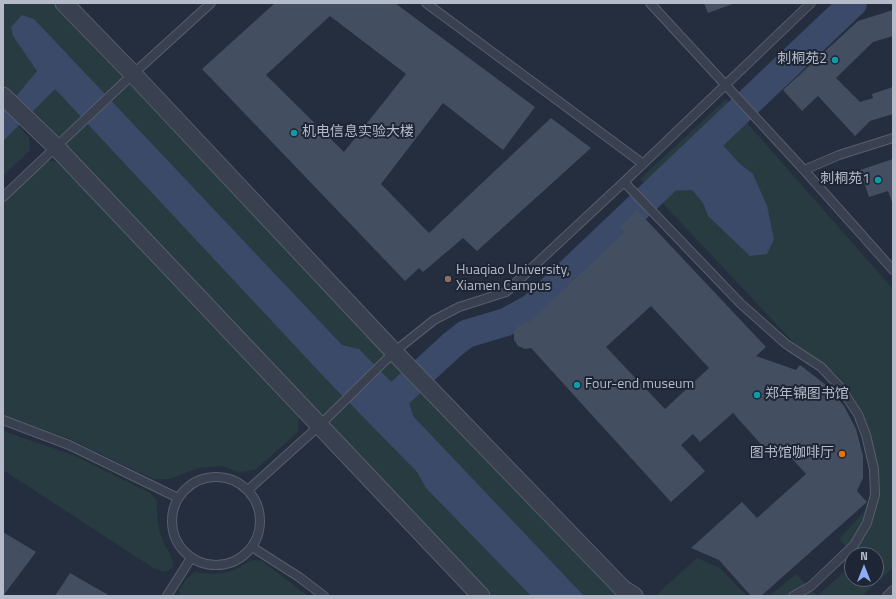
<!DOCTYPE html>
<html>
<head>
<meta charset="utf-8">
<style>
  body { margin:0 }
  #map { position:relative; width:896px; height:599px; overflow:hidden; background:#252e3f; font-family:"Titillium Web",sans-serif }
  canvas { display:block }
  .frame { position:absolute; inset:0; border:4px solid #b5bbc9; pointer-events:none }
  .north { position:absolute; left:844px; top:547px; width:40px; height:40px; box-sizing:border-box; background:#1e2534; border:1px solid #5a6170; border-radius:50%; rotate:0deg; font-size:11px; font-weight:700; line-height:16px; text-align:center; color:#b5bbc9 }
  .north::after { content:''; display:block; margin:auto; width:14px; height:18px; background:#8caef7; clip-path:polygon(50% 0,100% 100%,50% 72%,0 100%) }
</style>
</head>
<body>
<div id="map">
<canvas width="896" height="599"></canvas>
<div class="frame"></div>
<div class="north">N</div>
</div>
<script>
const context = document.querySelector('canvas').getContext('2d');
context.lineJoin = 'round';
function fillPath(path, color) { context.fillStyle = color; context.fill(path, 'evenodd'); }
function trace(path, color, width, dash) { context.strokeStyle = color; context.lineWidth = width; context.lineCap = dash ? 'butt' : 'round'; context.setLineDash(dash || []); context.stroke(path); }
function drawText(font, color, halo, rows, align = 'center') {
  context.font = font + ' "Titillium Web","Noto Sans SC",sans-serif'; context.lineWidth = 4; context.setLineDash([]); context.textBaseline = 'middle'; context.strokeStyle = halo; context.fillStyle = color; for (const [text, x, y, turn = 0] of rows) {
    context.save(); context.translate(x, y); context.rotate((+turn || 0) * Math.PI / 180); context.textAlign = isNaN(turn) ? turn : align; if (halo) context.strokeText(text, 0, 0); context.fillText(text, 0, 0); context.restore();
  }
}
fillPath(new Path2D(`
  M3 3H55L584 559 617 596H490L3 92Z
  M726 99 893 289V568L862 596H769L796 574 817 596 852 565V579H876V555H854L839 539 872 503 875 468 863 411 838 376 794 343 640 179Z
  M3 110 29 137 30 150 3 176Z
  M47 161 58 162 299 418 298 432 255 470 239 472 223 466 199 468 169 479H154L138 472 70 439 3 415V204Z
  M3 431 73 455 150 493 157 500C157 512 157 526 162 538 165 549 173 554 173 567L166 572 155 569 3 470Z
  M697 558 720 568 747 596H655Z
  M254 560 262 561 308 596H180L179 590 187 578 195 572C208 574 221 575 234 570 240 568 245 562 254 560Z`), '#273b40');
fillPath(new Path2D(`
  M22 15 34 19 342 345 359 349 408 399 413 416 584 596H531L426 488 417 472 326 379 55 89 3 141V112L37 71 13 36 11 27Z
  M727 122 722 135V144L740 164 753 174 767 206 774 239 767 254 750 256 708 216 703 203 692 190 668 191 661 195 653 192Z`), '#3a4a68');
trace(new Path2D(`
  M401 392 452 345 466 334 506 322 533 307 853 3`), '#3a4a68', 28);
fillPath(new Path2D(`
  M275 3H395L535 107 503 150 443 103 381 184 429 233 551 118 591 148 477 251 463 238 423 272 419 268 405 281 202 69ZM330 16 406 74 344 152 266 75Z
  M704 3H735L708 13Z
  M893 10V36L873 42 836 78 860 102 873 98 872 94 893 87V114L870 121 855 136 818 96 802 111 783 90 858 21Z
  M893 159V205L888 191 869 197 860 170Z
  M637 210 766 347 756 356 796 370 800 365 826 385 844 406 856 429 863 456V478L857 491 867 502 761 596H751L719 560 691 548 742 502 757 518 806 474 785 451 775 460 733 413 700 442 693 434 681 445 705 471 671 502 531 348 525 349 518 346 514 340V331L518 325 529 322 625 232 620 227ZM651 306 709 368 665 409 606 347Z
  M3 532 36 552 3 596Z
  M70 573 110 596H55Z`), '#444e61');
const service = new Path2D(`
  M426 3 642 163
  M650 3 804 170 893 270
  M804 170 839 155 893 138
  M624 182 741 304 786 344 821 367 840 387 858 414 866 435 874 469 875 495 867 523 854 545 811 586 793 596
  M3 197 133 74 211 3
  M3 420 69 445 178 498
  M172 521a44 44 0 1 1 88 0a44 44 0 1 1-88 0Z
  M248 490 320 425 394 352 434 320 459 307 506 292 624 182 811 3
  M252 547 299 577 324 596
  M167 596 191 558
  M887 596 893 590`);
const minor = new Path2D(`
  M64 3 133 74 394 352 623 589 634 596
  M3 96 56 147 481 596`);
trace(service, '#575e6c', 10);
trace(minor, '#575e6c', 19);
trace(service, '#39404f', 8);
trace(minor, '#39404f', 17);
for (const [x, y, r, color] of [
  [835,60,4,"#0f9aa8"],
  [294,133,4,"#0f9aa8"],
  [878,180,4,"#0f9aa8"],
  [448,279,4,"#8d6e63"],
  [577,385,4,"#0f9aa8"],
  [757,395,4,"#0f9aa8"],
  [842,454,4,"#e8710a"]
]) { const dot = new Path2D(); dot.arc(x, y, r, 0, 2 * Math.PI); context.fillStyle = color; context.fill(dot); trace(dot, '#1e2534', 1.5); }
drawText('14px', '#b5bbc9', '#1e2534', [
  ["刺桐苑2",827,60,"right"],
  ["机电信息实验大楼",302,133],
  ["刺桐苑1",870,180,"right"],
  ["Huaqiao University,",456,271],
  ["Xiamen Campus",456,287],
  ["Four-end museum",585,385],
  ["郑年锦图书馆",765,395],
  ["图书馆咖啡厅",834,454,"right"]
], 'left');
</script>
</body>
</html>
